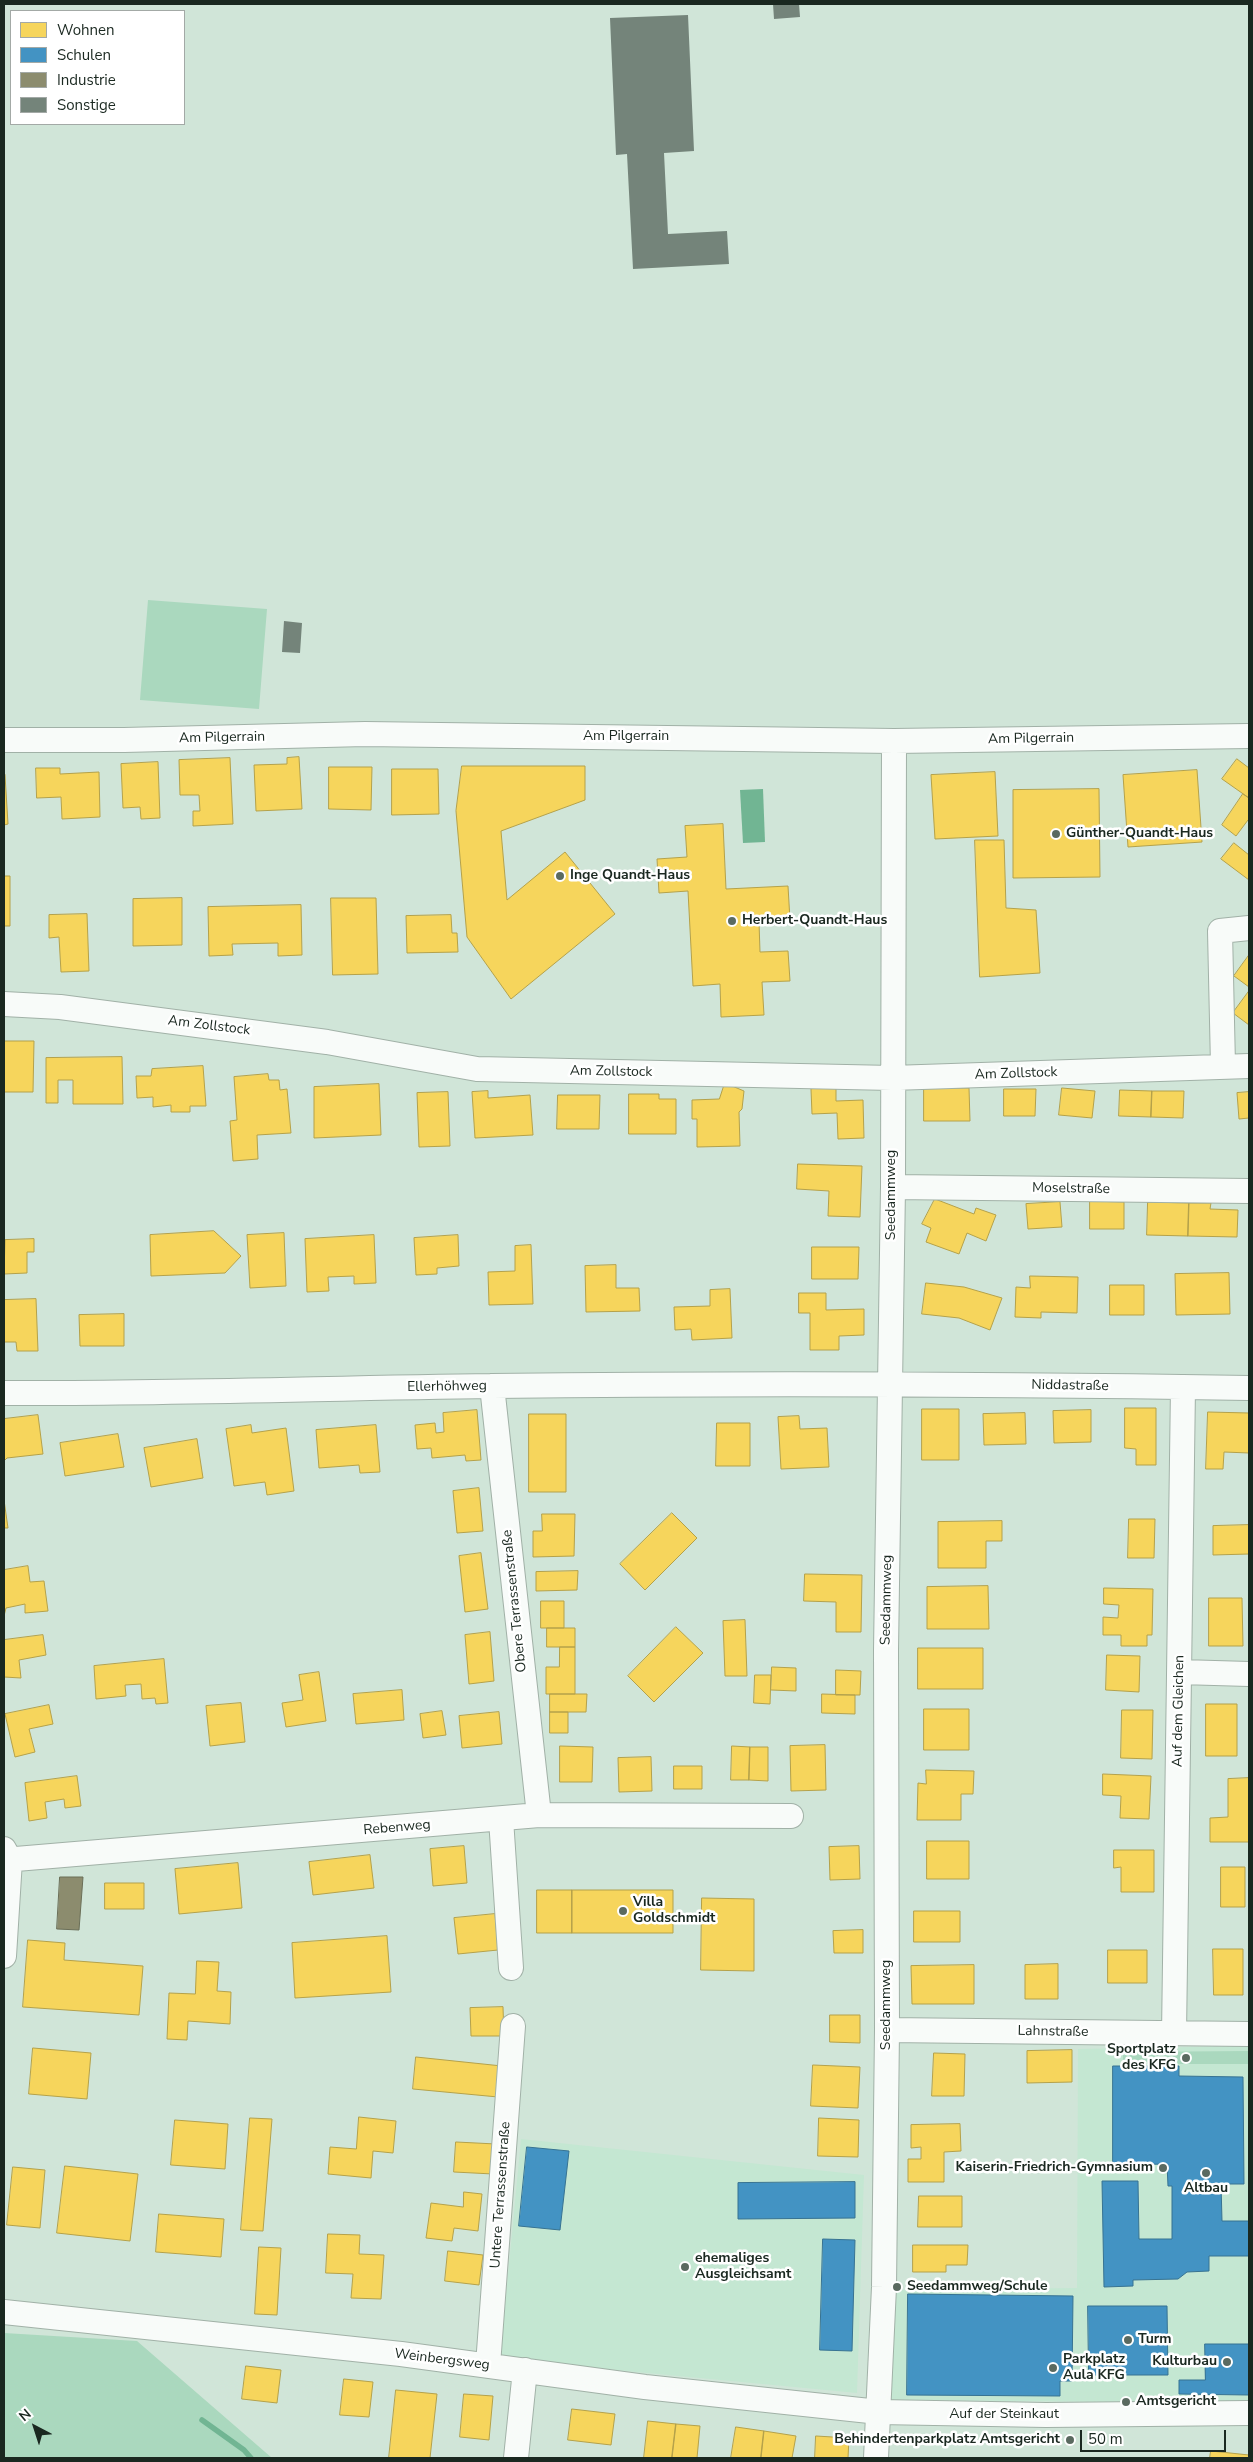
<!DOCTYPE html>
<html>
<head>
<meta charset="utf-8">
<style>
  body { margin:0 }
  #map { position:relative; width:1253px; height:2462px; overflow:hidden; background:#d0e5d8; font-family:"Nunito Sans",sans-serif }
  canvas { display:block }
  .frame { position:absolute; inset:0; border:5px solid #1a2820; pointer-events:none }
  .legend { position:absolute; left:10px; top:10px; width:175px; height:115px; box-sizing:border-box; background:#fff; border:1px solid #a3a9a6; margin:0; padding:6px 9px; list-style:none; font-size:15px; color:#1a2820 }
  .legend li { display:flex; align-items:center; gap:10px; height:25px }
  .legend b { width:25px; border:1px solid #a3a9a6 }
  .north { position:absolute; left:10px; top:2402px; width:50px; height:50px; -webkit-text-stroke:4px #fff; paint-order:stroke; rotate:320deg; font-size:14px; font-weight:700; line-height:20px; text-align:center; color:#1a2820 }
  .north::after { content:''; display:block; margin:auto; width:18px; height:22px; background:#1a2820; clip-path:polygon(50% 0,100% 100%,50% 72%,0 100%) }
  .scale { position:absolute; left:1080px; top:2430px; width:146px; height:22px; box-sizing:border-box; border:2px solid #1a2820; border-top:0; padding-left:6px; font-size:15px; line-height:18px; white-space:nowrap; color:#1a2820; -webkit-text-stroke:4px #fff; paint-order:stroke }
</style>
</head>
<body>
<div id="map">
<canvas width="1253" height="2462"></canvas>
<div class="frame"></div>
<ul class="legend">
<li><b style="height:14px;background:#f6d55c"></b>Wohnen</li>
<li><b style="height:14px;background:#4393c3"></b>Schulen</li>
<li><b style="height:14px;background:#8c8c6e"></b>Industrie</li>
<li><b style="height:14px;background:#74847a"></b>Sonstige</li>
</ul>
<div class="north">N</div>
<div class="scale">50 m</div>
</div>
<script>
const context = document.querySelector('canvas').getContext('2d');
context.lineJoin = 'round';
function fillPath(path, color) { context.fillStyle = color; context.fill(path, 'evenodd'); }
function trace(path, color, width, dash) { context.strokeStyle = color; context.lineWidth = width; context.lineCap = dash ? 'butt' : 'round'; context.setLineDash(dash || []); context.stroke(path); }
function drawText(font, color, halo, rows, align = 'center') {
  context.font = font + ' "Nunito Sans",sans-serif'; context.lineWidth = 5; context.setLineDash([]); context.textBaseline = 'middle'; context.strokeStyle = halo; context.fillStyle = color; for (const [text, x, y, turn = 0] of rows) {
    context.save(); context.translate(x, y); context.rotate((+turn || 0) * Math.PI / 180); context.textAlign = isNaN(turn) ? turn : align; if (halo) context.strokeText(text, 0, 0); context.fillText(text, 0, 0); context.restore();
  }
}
fillPath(new Path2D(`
  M1249 2046V2403L890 2400 892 2290 1077 2288 1078 2049Z
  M521 2139 864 2175 857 2393 500 2359Z`), '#c4e7d2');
fillPath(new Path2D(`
  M148 600 267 609 259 709 140 700Z
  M1249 2051V2064H1123V2052Z
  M4 2333 137 2341 272 2458H4Z`), '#aad8be');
fillPath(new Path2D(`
  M763 789 765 842 743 843 740 790Z`), '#71b593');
const homes = new Path2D(`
  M299 757 302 809 256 811 254 765 287 764V758Z
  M230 758 233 824 193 826V811H200L199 795H180L179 760Z
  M1237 759 1249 768V798L1222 779Z
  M158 762 160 818 141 819 140 807 123 808 121 764Z
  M462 766H585V800L501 831 507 900 565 852 615 914 511 999 467 937 456 811Z
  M329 767H372L371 810 329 809Z
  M36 768H60V774L99 772 100 817 62 819 61 797 37 798Z
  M392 769H438L439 814 392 815Z
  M1197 770 1202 842 1128 847 1123 775Z
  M995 772 998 836 935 839 931 775Z
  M5 775 8 824 4 825V776Z
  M1099 789 1100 877 1013 878V790Z
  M1243 794 1249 798V821L1248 820 1236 836 1222 825Z
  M723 824 726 889 788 886 790 920 759 922 760 952 788 951 790 981 762 982 764 1015 721 1017 720 984 693 986 688 891 659 893 657 859 687 857 685 826Z
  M975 840H1004L1006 908 1036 910 1040 973 980 977Z
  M1234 843 1249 855V880L1221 859Z
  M4 876H10V926H4Z
  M182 898V945L133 946V899Z
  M331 898H376L378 974 333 975Z
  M301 905 302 955 278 956V943L232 944 233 955 209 956 208 907Z
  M87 914 89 971 61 972 59 937 49 938V915Z
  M451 915 452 933H457L458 952 407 953 406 916Z
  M1249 955V987L1234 976Z
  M1249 991V1025L1233 1013Z
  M4 1041H34L33 1092H4Z
  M122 1057 123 1104H73V1080H58V1103H46V1058Z
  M203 1066 206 1106H190V1112H171V1105L153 1107V1097L137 1098 136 1076H151L152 1069Z
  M268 1074 269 1080H279L280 1090 287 1089 291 1133 257 1135 258 1159 233 1161 230 1121 237 1120 234 1077Z
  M725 1083 744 1091 742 1109 739 1112 740 1146 697 1147V1119H692V1100L719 1099Z
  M379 1084 381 1135 314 1138V1087Z
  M836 1088V1101L863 1100 864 1138 838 1139 837 1113 812 1114 811 1089Z
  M924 1088H969L970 1121H924Z
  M1062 1088 1095 1091 1092 1118 1059 1115Z
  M1004 1089H1036L1035 1116H1004Z
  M1120 1090 1152 1091 1151 1117 1119 1116Z
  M488 1091V1098L530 1095 533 1135 475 1138 472 1092Z
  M1152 1091H1184L1183 1118 1151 1117Z
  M448 1092 450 1146 419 1147 417 1093Z
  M1249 1092V1118L1239 1119 1237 1093Z
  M629 1094H659V1099H676V1134H629Z
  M558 1095H600L599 1129H557Z
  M798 1164 862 1166 860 1217 828 1216 829 1191 797 1189Z
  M935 1199 974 1214 976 1208 996 1215 986 1241 967 1233 959 1254 926 1242 931 1228 922 1224Z
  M1090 1201 1124 1202V1229H1090Z
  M1060 1202 1062 1227 1028 1229 1026 1204Z
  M1148 1202 1189 1203 1188 1236 1147 1235Z
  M1189 1203H1211L1210 1209 1238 1210 1237 1237 1188 1236Z
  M214 1231 241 1256 225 1273 151 1276 150 1235Z
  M284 1233 286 1286 250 1288 247 1235Z
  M374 1235 376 1283 354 1284V1276L328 1277 329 1291 307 1292 305 1239Z
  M458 1235 459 1266 437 1268V1274L416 1275 414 1238Z
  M34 1239V1252H27V1273L4 1274 5 1240Z
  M531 1245 533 1304 489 1305 488 1272 515 1271V1246Z
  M812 1247H859L858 1279H812Z
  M616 1265V1288H639L640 1311 586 1312 585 1266Z
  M1229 1273 1230 1314 1176 1315 1175 1274Z
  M1030 1276 1078 1277 1077 1313 1041 1312V1318L1015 1317 1016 1287 1030 1288Z
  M926 1283 964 1287 1002 1298 990 1330 959 1318 922 1314Z
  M1110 1285H1144V1315H1110Z
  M730 1289 732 1338 692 1340 691 1329 675 1330 674 1307 710 1306V1290Z
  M799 1293H826V1310L864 1309V1335L839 1336V1350H810V1313H799Z
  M36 1299 38 1351H17L16 1342H4V1300Z
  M124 1314V1346H80L79 1315Z
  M1125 1408H1156V1465H1136V1449L1125 1448Z
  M922 1409H959V1460H922Z
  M477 1410 481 1460 466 1461 465 1455 432 1458 431 1448 417 1449 415 1425 435 1423 436 1433 444 1432 443 1413Z
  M1091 1410V1442L1054 1443 1053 1411Z
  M1208 1412 1249 1413V1453L1224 1452 1223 1469H1206Z
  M1025 1413 1026 1444 984 1445 983 1414Z
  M529 1414H566V1492H529Z
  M38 1415 43 1454 7 1458 4 1461V1419Z
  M799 1416 800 1429 827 1428 829 1467 781 1469 778 1417Z
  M717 1423H750V1466H716Z
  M251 1425 252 1433 286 1428 294 1491 267 1495 265 1482 234 1486 226 1429Z
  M376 1425 380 1472 360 1473 359 1465 319 1468 316 1430Z
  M118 1434 124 1467 65 1476 60 1443Z
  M197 1439 203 1478 151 1487 144 1448Z
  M479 1488 483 1531 457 1533 453 1491Z
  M4 1500 8 1528H4Z
  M672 1513 697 1538 645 1590 620 1564Z
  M542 1514H575L574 1556 533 1557V1531H542Z
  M1129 1519H1155L1154 1558H1128Z
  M1002 1521V1541H986V1568H938V1522Z
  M1249 1525V1554L1213 1555V1526Z
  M481 1553 488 1609 465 1612 459 1556Z
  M28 1566 30 1582 44 1581 48 1611 25 1613V1604L6 1608 4 1616V1570Z
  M578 1571 577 1590 536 1591V1572Z
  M805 1574 862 1575 861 1632H836V1602L804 1601Z
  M988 1586 989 1629H927V1587Z
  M1104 1588 1153 1589 1152 1635H1147V1646H1121V1635H1103V1617L1118 1618 1119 1605 1104 1604Z
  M1209 1598H1242L1243 1646H1209Z
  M541 1601H564V1628H541Z
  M745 1620 747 1676H725L723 1621Z
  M676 1627 703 1653 654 1702 628 1676Z
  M547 1628H575V1647H547Z
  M490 1632 494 1681 469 1684 465 1635Z
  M43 1635 46 1655 19 1660 21 1678 4 1677V1640Z
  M560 1647H575V1694H546V1667H559Z
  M918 1648H983V1689H918Z
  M1107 1655 1140 1656 1139 1692 1106 1690Z
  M164 1659 168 1703 156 1704 155 1698 142 1699 141 1684 125 1685 126 1696 96 1699 94 1666Z
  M772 1667 796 1668V1691L771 1690Z
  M836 1670 861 1671 860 1695H836Z
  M319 1672 326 1721 286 1727 282 1703 303 1700 299 1675Z
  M755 1675H771L770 1704 754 1703Z
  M402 1690 404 1720 356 1724 353 1694Z
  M550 1694H587L586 1712H550Z
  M822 1694 855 1695V1714L822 1713Z
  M241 1703 245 1742 210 1746 206 1706Z
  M1206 1704H1237V1756H1206Z
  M49 1705 53 1724 29 1729 35 1752 15 1757 5 1714Z
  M924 1709H969V1750H924Z
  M1122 1710H1153L1152 1759 1121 1758Z
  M442 1711 446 1735 423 1738 420 1714Z
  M499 1712 502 1744 462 1748 459 1716Z
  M550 1712H568V1733H550Z
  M825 1745 826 1790 791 1791 790 1746Z
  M560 1746 593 1747 592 1782H560Z
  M732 1746 750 1747 749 1780H731Z
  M750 1747H768V1781L749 1780Z
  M651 1757 652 1791 619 1792 618 1758Z
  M674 1766H702V1789H674Z
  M926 1770 974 1771 973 1794H961V1820H917L918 1783 926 1784Z
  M1103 1774 1151 1776 1149 1819 1120 1818 1121 1796 1103 1795Z
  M77 1776 81 1806 65 1808 64 1799 45 1802 47 1818 29 1821 25 1783Z
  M1249 1778V1842H1210V1818L1228 1817V1779Z
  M927 1841H969V1879H927Z
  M464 1846 467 1883 433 1886 430 1849Z
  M859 1846 860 1879 830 1880 829 1847Z
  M1114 1850H1154V1892H1121V1867L1114 1868Z
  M370 1855 374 1888 313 1895 309 1862Z
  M238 1863 242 1908 179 1914 175 1869Z
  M1221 1867H1245V1907H1221Z
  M105 1883H144V1909H105Z
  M537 1890H572V1933H537Z
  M572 1890H673V1933H572Z
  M702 1898 754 1899V1971L701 1970Z
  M914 1911H960V1942H914Z
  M495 1914 498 1950 458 1954 454 1918Z
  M863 1930V1953H834L833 1931Z
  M387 1936 391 1992 295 1998 292 1943Z
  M28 1940 65 1943 64 1960 143 1966 139 2015 23 2007Z
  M1213 1949H1243V1995H1214Z
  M1108 1950H1147V1983H1108Z
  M197 1961 219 1962 217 1991 231 1992 230 2024 188 2021 187 2040 167 2039 169 1993 195 1994Z
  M1058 1964V1999H1025V1965Z
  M974 1965V2004H912L911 1966Z
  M503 2007 504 2036H471L470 2008Z
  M830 2015H860V2043L830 2042Z
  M33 2048 91 2053 87 2099 29 2094Z
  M1072 2050V2082L1027 2083V2051Z
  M934 2053 965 2054 964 2096H932Z
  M416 2057 502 2066 498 2097 413 2089Z
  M813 2065 860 2067 858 2108 811 2106Z
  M359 2117 396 2121 393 2153 373 2151 371 2178 328 2174 330 2147 356 2149Z
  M250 2118 272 2119 263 2231 241 2230Z
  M819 2118 859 2120 858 2157 818 2156Z
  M175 2120 228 2124 225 2169 171 2165Z
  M960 2124 961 2151 944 2152V2182H908V2159H921V2147L911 2148V2125Z
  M456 2142 496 2144 493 2174 454 2172Z
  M65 2166 138 2174 130 2241 57 2233Z
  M13 2167 45 2170 40 2228 7 2225Z
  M464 2192 482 2194 478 2231 454 2228 452 2241 426 2238 431 2203 463 2207Z
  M919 2196H962V2227H918Z
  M159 2214 224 2219 221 2257 156 2252Z
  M328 2234 360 2235 359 2254 384 2255 381 2299 351 2298 353 2274 326 2273Z
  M913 2245H968L967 2265H946V2272H913Z
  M259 2247 281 2248 277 2315 255 2314Z
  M448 2251 483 2255 479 2285 445 2281Z
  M246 2366 281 2370 277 2403 242 2399Z
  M344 2379 373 2382 369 2417 340 2415Z
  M396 2390 437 2394 430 2458H389Z
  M464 2394 493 2396 489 2440 460 2437Z
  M572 2409 615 2414 611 2445 568 2440Z
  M648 2421 676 2424 672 2458H644Z
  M676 2424 700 2426 697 2458H672Z
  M736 2427 764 2431 761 2458H731Z
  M764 2431 796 2436 792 2458H761Z
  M816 2436 849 2438 848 2458H815Z
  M1211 2451 1249 2455V2458H1210Z`);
fillPath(homes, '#f6d55c');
trace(homes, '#b4a14a', 1);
const schools = new Path2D(`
  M1113 2066H1179V2076L1243 2077 1244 2184H1221L1222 2221H1249V2256H1209V2271L1187 2272 1178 2279 1133 2280V2286L1104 2287 1102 2181H1138L1139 2239H1172V2186H1168L1167 2164 1113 2165Z
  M527 2147 569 2151 560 2230 519 2226Z
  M855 2182V2218L738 2219V2183Z
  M823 2239 855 2240 852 2351 820 2350Z
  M908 2294 1073 2296 1072 2381H1060V2396L907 2395Z
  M1088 2306H1167L1168 2375H1089Z
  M1205 2344H1249V2395L1179 2394V2380H1205Z`);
fillPath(schools, '#4393c3');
trace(schools, '#377392', 1);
const industry = new Path2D(`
  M60 1877H83L79 1930 57 1929Z`);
fillPath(industry, '#8c8c6e');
trace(industry, '#6a6e57', 1);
trace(new Path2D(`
  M202 2420 244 2450 251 2458`), '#71b593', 5.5);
fillPath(new Path2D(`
  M773 4H799L800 17 774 19Z
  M688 15 694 151 664 153 668 234 727 231 729 264 633 269 627 154 616 155 610 18Z
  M284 621 302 623 300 653 282 652Z`), '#74847a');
const minor = new Path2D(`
  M4 740H124L365 734 894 741 1249 736
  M4 1004 60 1007 327 1042 477 1069 892 1078 1249 1066
  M1223 1066 1220 931 1249 928
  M893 1187 1249 1191
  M492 1386 539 1815
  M4 1393C167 1394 329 1388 492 1386 744 1383 997 1384 1249 1388
  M1180 1672 1249 1674
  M501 1819 511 1968
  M4 1849 10 1860 4 1956
  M4 1860 539 1815 791 1816
  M887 2030 1249 2034
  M1174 2034 1183 1387
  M4 2312 401 2354 645 2387 879 2412 1046 2415 1249 2413
  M488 2365 513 2026
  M516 2458 525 2370
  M876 2458 884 2287 887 2030 886 1650 893 1187 894 741`);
trace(minor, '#a1b1a7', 26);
trace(minor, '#f8fbf9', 24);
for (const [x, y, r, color] of [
  [1056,834,5,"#5a6a60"],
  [560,876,5,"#5a6a60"],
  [732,921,5,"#5a6a60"],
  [623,1911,5,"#5a6a60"],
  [1186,2058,5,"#5a6a60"],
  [1163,2168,5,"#5a6a60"],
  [1206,2173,5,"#5a6a60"],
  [685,2267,5,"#5a6a60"],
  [897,2287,5,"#5a6a60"],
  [1128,2340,5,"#5a6a60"],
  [1227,2362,5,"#5a6a60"],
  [1053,2368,5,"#5a6a60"],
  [1126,2402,5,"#5a6a60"],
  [1070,2440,5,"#5a6a60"]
]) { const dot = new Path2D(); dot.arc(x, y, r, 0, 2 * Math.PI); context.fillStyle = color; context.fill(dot); trace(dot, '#fff', 2); }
drawText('14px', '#1a2820', '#fff', [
  ["Am Pilgerrain",626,737],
  ["Am Pilgerrain",222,738,-1],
  ["Am Pilgerrain",1031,739,-1],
  ["Am Zollstock",209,1026,7],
  ["Am Zollstock",611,1072,1],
  ["Am Zollstock",1016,1074,-2],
  ["Moselstraße",1071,1189,1],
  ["Seedammweg",892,1195,-90],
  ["Niddastraße",1070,1386,1],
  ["Ellerhöhweg",447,1387,-1],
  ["Seedammweg",887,1600,-89],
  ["Obere Terrassenstraße",515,1601,-96],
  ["Auf dem Gleichen",1179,1711,-89],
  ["Rebenweg",397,1828,-5],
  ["Seedammweg",887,2005,-90],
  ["Lahnstraße",1053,2032,1],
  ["Untere Terrassenstraße",501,2195,-86],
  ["Weinbergsweg",442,2360,7],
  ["Auf der Steinkaut",1004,2415]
]);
drawText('bold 14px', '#1a2820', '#fff', [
  ["Günther-Quandt-Haus",1066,834],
  ["Inge Quandt-Haus",570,876],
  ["Herbert-Quandt-Haus",742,921],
  ["Villa",633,1903],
  ["Goldschmidt",633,1919],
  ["Sportplatz",1176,2050,"right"],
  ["des KFG",1176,2066,"right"],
  ["Kaiserin-Friedrich-Gymnasium",1153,2168,"right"],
  ["Altbau",1206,2189,"center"],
  ["ehemaliges",695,2259],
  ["Ausgleichsamt",695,2275],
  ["Seedammweg/Schule",907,2287],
  ["Turm",1138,2340],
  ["Parkplatz",1063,2360],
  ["Aula KFG",1063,2376],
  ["Kulturbau",1217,2362,"right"],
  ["Amtsgericht",1136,2402],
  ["Behindertenparkplatz Amtsgericht",1060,2440,"right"]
], 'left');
</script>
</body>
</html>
